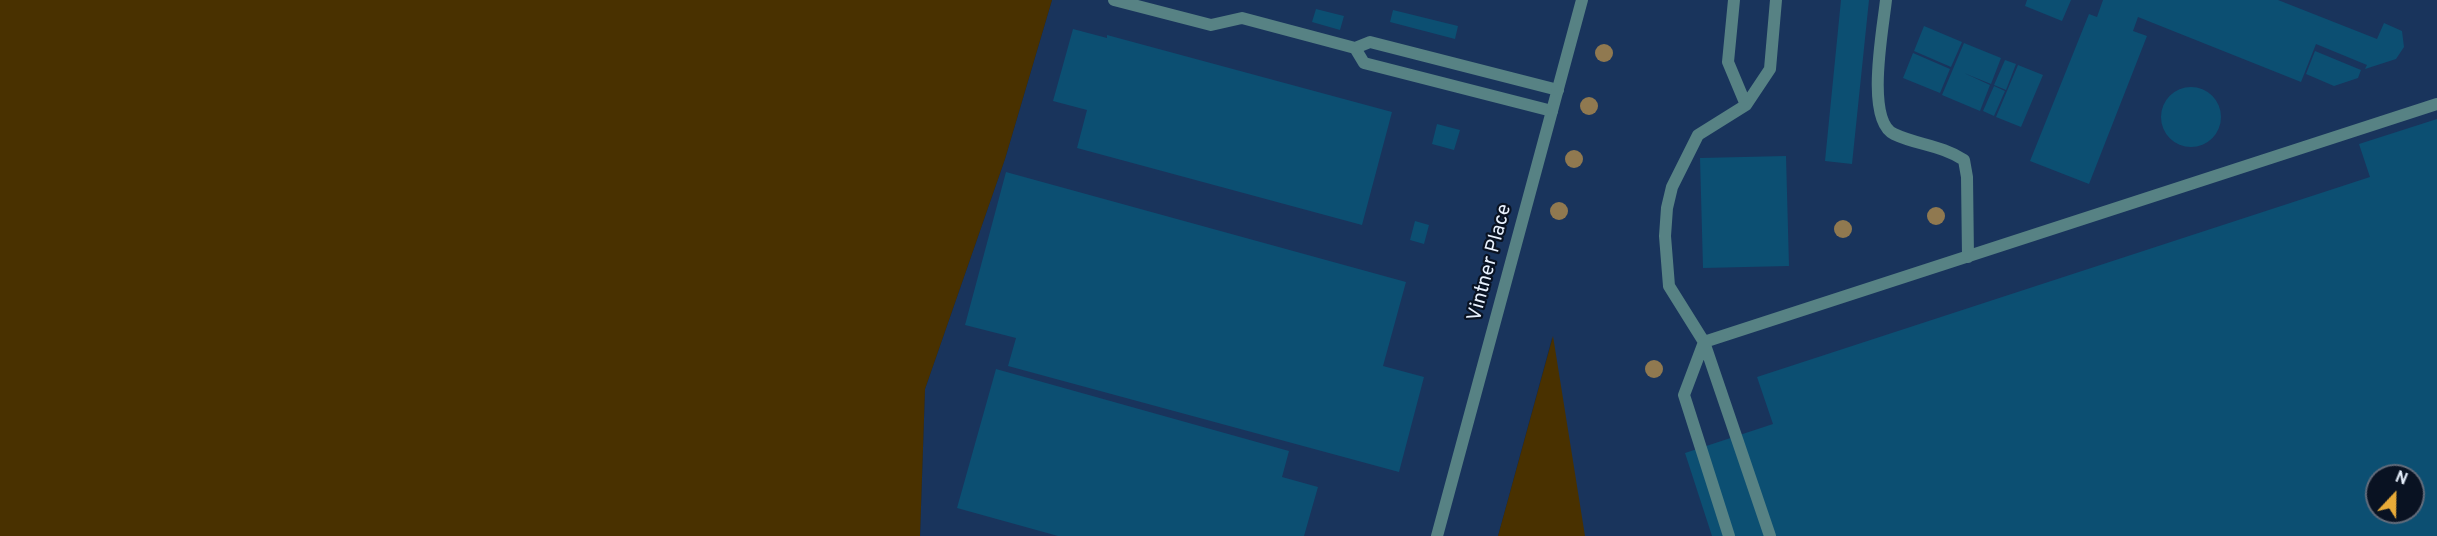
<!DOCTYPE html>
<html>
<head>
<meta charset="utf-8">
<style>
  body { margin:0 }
  #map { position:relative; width:2437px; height:536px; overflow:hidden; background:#13294c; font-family:Overpass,sans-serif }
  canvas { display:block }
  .north { position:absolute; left:2365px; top:464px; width:60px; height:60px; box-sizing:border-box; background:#091222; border:2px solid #626b7a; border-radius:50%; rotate:22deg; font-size:16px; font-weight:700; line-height:24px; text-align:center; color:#e8f1fe }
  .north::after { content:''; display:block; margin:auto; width:21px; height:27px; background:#e9ab38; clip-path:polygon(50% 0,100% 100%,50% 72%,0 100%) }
</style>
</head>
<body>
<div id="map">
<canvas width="2437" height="536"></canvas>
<div class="north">N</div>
</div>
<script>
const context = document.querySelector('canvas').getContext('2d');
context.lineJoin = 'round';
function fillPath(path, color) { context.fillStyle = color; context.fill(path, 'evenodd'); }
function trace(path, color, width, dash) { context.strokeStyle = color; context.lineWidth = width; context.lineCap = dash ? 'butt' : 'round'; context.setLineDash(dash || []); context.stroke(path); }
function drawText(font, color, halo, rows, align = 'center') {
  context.font = font + ' Overpass,sans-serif'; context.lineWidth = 4.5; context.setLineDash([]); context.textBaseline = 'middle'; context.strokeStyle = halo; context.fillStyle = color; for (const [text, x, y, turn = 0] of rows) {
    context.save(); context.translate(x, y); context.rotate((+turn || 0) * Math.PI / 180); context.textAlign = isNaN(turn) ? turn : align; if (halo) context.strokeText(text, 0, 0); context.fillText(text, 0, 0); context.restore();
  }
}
fillPath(new Path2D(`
  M1052 0H2437V536H1584L1552 338 1498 536H920L925 389 1005 159ZM2377 476H2413V512H2377Z`), '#19345c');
fillPath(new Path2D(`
  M0 0H1052L1005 159 925 389 920 536H0Z
  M1553 336 1585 536H1498Z`), '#493100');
fillPath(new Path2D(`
  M1841 0H1869L1852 164 1825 161Z
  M2027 0H2071L2062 21 2025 6Z
  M2103 0H2278L2377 39 2384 23 2402 31 2404 47 2396 59 2365 69 2367 65 2316 44 2301 82 2138 17 2133 31 2147 36 2089 184 2030 161 2089 14 2097 17Z
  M1316 9 1344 16 1340 30 1312 22Z
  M1393 10 1458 26 1455 39 1390 22Z
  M1924 26 1962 42 1951 67 1914 51Z
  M1073 29 1107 38V35L1392 112 1362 225 1077 148 1087 110 1053 101Z
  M1964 43 2001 58 1991 84 1964 73 1990 85 1980 111 1942 95Z
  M2315 51 2361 70 2358 78 2334 86 2306 74Z
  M1913 53 1950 69 1940 93 1903 78Z
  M2005 60 2016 64 2006 90 1994 85Z
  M2018 65 2043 75 2021 127 1996 117Z
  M1994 86 2005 91 1994 116 1983 111Z
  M2161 117a30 30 0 1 1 60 0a30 30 0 1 1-60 0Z
  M2437 119V536H1712L1685 453 1773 424 1757 377 2370 177 2359 144ZM2377 476H2413V512H2377Z
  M1437 124 1460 130 1454 150 1432 144Z
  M1786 156 1789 266 1703 268 1700 158Z
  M1006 172 1406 282 1383 366 1424 377 1399 472 1008 366 1016 338 965 325Z
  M1415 221 1429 225 1424 244 1410 240Z
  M996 369 1289 451 1282 477 1318 487 1304 536H1058L957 508Z`), '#0c4f72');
trace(new Path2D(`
  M1114 0 1211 25 1242 18 1355 48 1364 63 1552 111
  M1734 0 1728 62 1746 105
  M1886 0C1883 29 1865 120 1894 134 1917 145 1941 145 1964 160L1967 177 1968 257
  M1355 48 1370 42 1558 90
  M1704 342 2437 104
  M1704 342 1684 395 1729 536
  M1770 536 1704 342 1669 286 1665 236 1667 208 1672 187 1698 135 1746 105 1770 69 1776 0`), '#578284', 12);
trace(new Path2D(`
  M1437 536 1582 0`), '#578284', 12);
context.fillStyle = '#907950';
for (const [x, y] of [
  [1604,53],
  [1589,106],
  [1574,159],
  [1559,211],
  [1936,216],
  [1843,229],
  [1654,369]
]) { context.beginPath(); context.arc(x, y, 9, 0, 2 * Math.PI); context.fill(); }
drawText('20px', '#e8f1fe', '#091222', [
  ["Vintner Place",1491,263,-75]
]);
</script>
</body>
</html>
